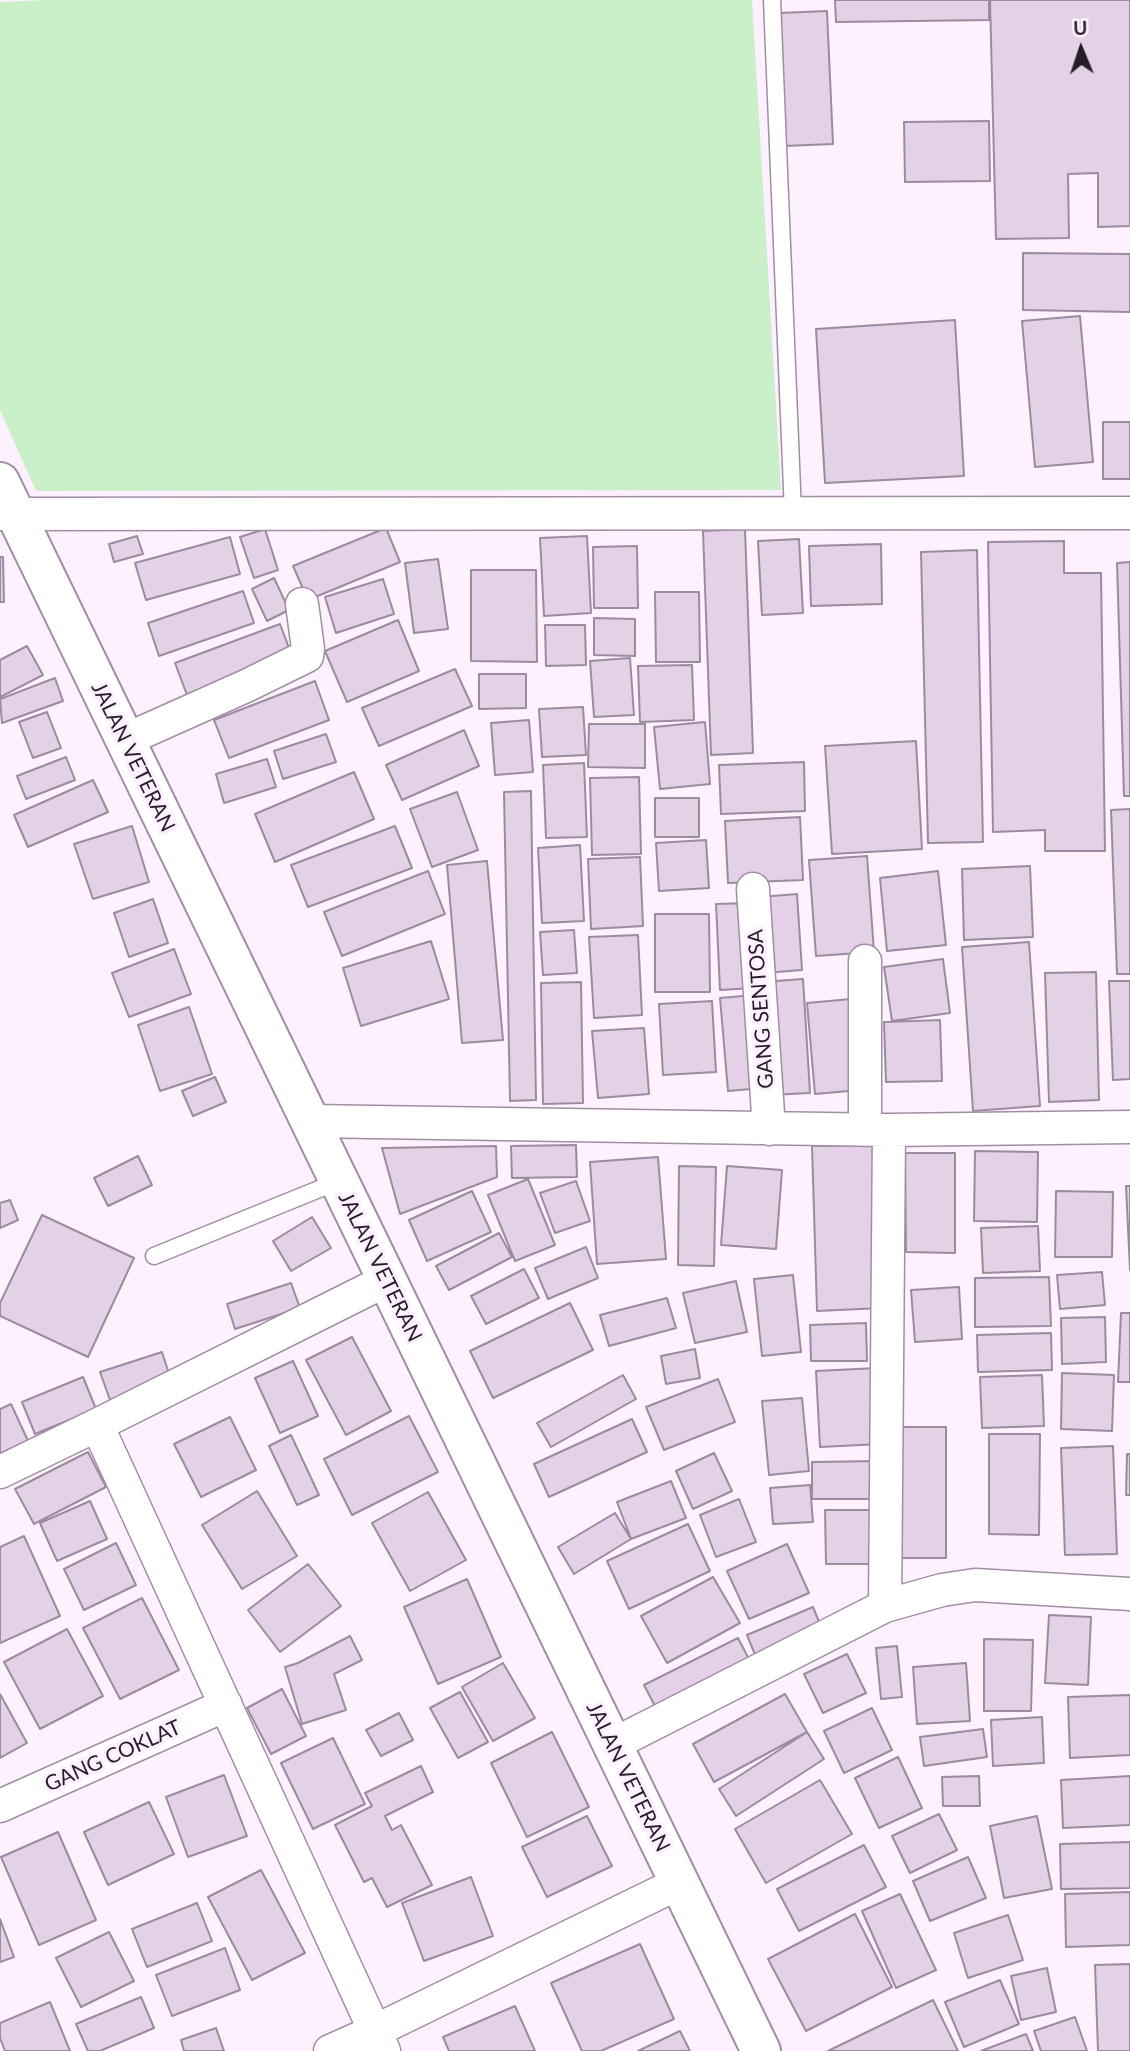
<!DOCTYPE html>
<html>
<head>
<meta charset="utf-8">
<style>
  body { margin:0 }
  #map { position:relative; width:1130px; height:2051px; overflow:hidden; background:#fdf0ff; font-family:Lato,sans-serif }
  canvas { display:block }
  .north { position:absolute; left:1046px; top:14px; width:70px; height:70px; -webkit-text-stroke:5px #fdf0ff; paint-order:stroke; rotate:358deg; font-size:19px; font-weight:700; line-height:28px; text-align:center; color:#261e27 }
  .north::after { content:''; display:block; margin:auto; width:24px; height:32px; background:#261e27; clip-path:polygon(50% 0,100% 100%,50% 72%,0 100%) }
</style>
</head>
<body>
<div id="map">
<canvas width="1130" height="2051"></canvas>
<div class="north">U</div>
</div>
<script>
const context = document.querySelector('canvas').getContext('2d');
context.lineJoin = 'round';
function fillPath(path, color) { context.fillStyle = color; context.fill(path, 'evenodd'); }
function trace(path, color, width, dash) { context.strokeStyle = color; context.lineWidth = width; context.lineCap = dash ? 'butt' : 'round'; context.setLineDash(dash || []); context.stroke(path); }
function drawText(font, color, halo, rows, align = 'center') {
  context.font = font + ' Lato,sans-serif'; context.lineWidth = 7; context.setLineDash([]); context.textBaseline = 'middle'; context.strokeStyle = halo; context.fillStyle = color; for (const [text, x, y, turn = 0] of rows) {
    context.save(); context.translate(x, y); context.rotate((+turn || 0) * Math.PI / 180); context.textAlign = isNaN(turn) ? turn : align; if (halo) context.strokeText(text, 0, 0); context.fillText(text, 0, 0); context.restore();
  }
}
fillPath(new Path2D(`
  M47 0H752L781 490 36 491 0 410V2Z`), '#c9f0c9');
const building = new Path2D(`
  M835 0H989V20L836 22Z
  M990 0H1130V226L1098 227V173L1068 174 1069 238 996 239Z
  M827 11 833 144 784 146 779 13Z
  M989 121 990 181 905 182 904 122Z
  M1023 253 1130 254V312L1023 310Z
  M1080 316 1093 462 1035 467 1022 321Z
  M955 320 964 476 825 483 816 329Z
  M1103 422H1130V479H1103Z
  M386 528 400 562 308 600 293 566Z
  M265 529 278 570 254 578 240 537Z
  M745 529 753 753 711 755 703 531Z
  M137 536 143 554 114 562 109 544Z
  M587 536 591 613 544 616 540 538Z
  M230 537 240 574 146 600 135 563Z
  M799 539 803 613 762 615 758 541Z
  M1064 541V573H1101L1105 851H1045V830L993 832 988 542Z
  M881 544 882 604 811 606 809 546Z
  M637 546 638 608H594L593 547Z
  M977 550 983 842 928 843 921 552Z
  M0 557H3L4 602H0Z
  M438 559 448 629 414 633 405 563Z
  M1130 562V796H1124L1117 563Z
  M471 570H536L537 662 471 661Z
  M274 578 289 610 267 621 252 589Z
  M383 579 394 614 336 633 325 597Z
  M243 591 254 623 159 656 148 623Z
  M655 592H699L700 662H656Z
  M594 618 635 619V656L594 655Z
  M398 620 419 671 347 702 325 651Z
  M280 624 292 656 187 695 175 663Z
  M545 625H585L586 665 546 666Z
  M27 646 43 675 0 697V660Z
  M630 658 634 715 594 717 590 661Z
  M692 665 694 720 640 722 638 666Z
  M455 669 472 706 379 746 362 708Z
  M479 674H526V708L479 709Z
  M55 678 63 701 2 723 0 699Z
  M315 681 329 720 229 758 214 720Z
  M583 707 586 755 542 757 539 709Z
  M47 712 61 748 33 758 19 722Z
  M529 720 533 772 495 775 491 723Z
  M705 722 710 784 660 789 654 727Z
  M589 724H645V768L588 767Z
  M464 730 479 766 402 800 386 765Z
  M326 734 336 762 283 779 274 751Z
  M916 741 922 849 832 854 825 746Z
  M66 757 75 780 26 799 17 776Z
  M267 759 276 787 224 803 216 774Z
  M804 762 805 811 721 814 719 765Z
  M584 763 587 837 546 838 543 765Z
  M354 772 374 819 275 862 255 814Z
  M639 777 641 854 592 855 590 778Z
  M93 780 108 812 28 847 14 815Z
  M531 791 536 1100 510 1101 504 792Z
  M457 792 478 850 432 867 410 809Z
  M655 798H699V837H655Z
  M1130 809V974H1117L1111 810Z
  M800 817 803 880 728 883 725 821Z
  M132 826 149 882 93 899 74 844Z
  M395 826 412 868 308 907 291 865Z
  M706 840 709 888 659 891 656 843Z
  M580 845 584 921 542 923 538 848Z
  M867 856 874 952 816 956 809 860Z
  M640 857 643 926 591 929 588 859Z
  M487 861 503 1040 462 1043 447 865Z
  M1030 866 1033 937 964 940 962 869Z
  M428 871 445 914 342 956 324 912Z
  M938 871 946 945 887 951 880 878Z
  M797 894 802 970 765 973 760 897Z
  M153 899 168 943 129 957 114 913Z
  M749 903 753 988 720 990 716 904Z
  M655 914H709L710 992H655Z
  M574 930 577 973 543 975 540 932Z
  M638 935 642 1015 594 1018 589 937Z
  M431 941 449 999 361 1026 343 968Z
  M1029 942 1040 1106 973 1111 962 947Z
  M174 949 191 994 129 1017 112 973Z
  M943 959 950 1013 892 1021 884 967Z
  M1096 972 1099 1100 1049 1102 1045 973Z
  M803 979 810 1093 770 1095 762 982Z
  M1109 981H1130V1079L1113 1080Z
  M581 982 583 1103 543 1104 541 983Z
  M754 995 763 1088 728 1091 720 998Z
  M851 999 860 1090 815 1094 807 1003Z
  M712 1001 716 1072 663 1075 659 1004Z
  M189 1007 212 1074 160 1091 138 1025Z
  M940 1020 942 1081 886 1082 884 1022Z
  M644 1028 649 1094 598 1098 592 1031Z
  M215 1077 226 1102 193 1116 182 1091Z
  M576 1145 577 1177 512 1178 511 1146Z
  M878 1145 882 1308 817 1311 812 1146Z
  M496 1146 497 1177 400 1214 382 1148Z
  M975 1151 1038 1152 1037 1222 974 1221Z
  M905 1153H955V1253L906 1252Z
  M138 1156 152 1185 108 1206 94 1178Z
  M658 1157 666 1259 597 1264 590 1162Z
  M679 1166 716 1167 714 1266 678 1265Z
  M727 1166 782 1170 776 1249 721 1245Z
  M528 1179 555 1245 515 1261 488 1195Z
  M576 1181 590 1221 555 1233 540 1193Z
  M1126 1186H1130V1270Z
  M472 1191 491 1232 427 1261 409 1220Z
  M1056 1191 1113 1192 1112 1257H1055Z
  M10 1200 18 1220 0 1228V1203Z
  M42 1215 134 1258 88 1357 0 1316V1303Z
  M312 1217 331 1248 291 1271 273 1241Z
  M1038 1226 1040 1271 983 1273 981 1228Z
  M499 1233 512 1257 449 1290 436 1266Z
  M586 1247 598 1278 548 1299 535 1268Z
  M524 1269 539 1298 486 1324 471 1296Z
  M1102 1272 1105 1305 1060 1309 1057 1275Z
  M793 1275 801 1352 762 1356 754 1279Z
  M1049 1277 1051 1326 975 1327V1278Z
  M736 1281 747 1332 695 1343 683 1293Z
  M291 1283 300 1308 235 1329 227 1304Z
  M959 1287 962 1339 915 1342 911 1290Z
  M667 1298 676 1328 609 1346 600 1315Z
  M570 1303 593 1350 493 1398 470 1351Z
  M1121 1313H1130V1382H1118Z
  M1105 1317 1106 1362 1062 1364 1061 1318Z
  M866 1323 867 1361H811L810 1325Z
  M1051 1333 1052 1370 978 1372 977 1335Z
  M352 1337 391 1411 346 1435 306 1360Z
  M695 1349 700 1378 666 1384 661 1356Z
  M162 1352 171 1380 110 1400 100 1372Z
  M293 1361 318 1416 280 1433 255 1378Z
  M877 1368 881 1444 820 1447 816 1371Z
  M1062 1373 1114 1375 1112 1431 1061 1429Z
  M623 1375 636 1399 551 1447 537 1423Z
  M1042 1375 1044 1426 982 1428 980 1377Z
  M83 1377 96 1409 35 1434 22 1402Z
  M718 1379 735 1422 664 1450 646 1407Z
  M802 1398 809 1471 769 1475 762 1401Z
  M11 1404 29 1443 0 1456V1409Z
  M409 1416 438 1472 352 1515 324 1459Z
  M230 1417 256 1470 201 1497 174 1444Z
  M632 1419 647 1452 549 1497 534 1464Z
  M898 1427H946V1558H897Z
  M989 1434H1040L1039 1535 989 1534Z
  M291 1435 319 1495 297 1505 269 1446Z
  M1113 1446 1117 1554 1065 1555 1061 1448Z
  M88 1452 106 1487 34 1524 15 1489Z
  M714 1453 732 1491 693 1509 676 1471Z
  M1127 1454H1130V1495H1126Z
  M880 1461 881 1499H812V1462Z
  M671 1481 686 1518 631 1539 617 1502Z
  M810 1485 813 1522 773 1524 770 1488Z
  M257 1491 297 1556 242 1589 202 1525Z
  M428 1492 466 1560 410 1591 372 1523Z
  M739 1499 756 1542 716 1557 700 1515Z
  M90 1501 107 1539 57 1561 40 1523Z
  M825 1510H880V1564H826Z
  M615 1513 631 1539 574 1574 558 1547Z
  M688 1524 710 1571 629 1609 607 1561Z
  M24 1536 60 1616 0 1643V1547Z
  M116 1543 136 1585 84 1610 64 1569Z
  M787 1544 809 1593 749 1619 727 1571Z
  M308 1564 341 1606 280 1652 248 1610Z
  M713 1577 740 1623 667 1663 641 1616Z
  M467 1579 501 1657 438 1684 404 1607Z
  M142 1598 179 1670 120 1699 83 1628Z
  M813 1607 824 1634 758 1662 747 1635Z
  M1049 1615 1091 1617 1088 1685 1045 1683Z
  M67 1629 103 1696 40 1729 4 1662Z
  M350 1636 362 1660 334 1674 346 1710 302 1724 285 1667 298 1663Z
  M738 1638 752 1665 658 1712 644 1685Z
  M984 1639 1033 1640 1031 1711H984Z
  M897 1646 902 1697 881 1699 876 1648Z
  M847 1654 866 1693 823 1713 804 1674Z
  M503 1663 535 1718 493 1741 462 1687Z
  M966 1663 970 1721 917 1724 913 1667Z
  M282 1689 306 1736 271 1754 247 1708Z
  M460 1692 488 1742 458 1758 430 1708Z
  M0 1694 27 1743 0 1758Z
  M785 1694 807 1732 714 1782 693 1744Z
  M1130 1695V1755L1070 1758 1068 1697Z
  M872 1708 892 1750 844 1773 824 1731Z
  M399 1713 413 1740 381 1756 366 1730Z
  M1042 1717 1044 1763 993 1766 991 1720Z
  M983 1729 987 1757 924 1766 920 1737Z
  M552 1732 589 1807 527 1837 491 1763Z
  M807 1732 824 1759 736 1816 719 1789Z
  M333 1738 365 1804 313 1829 281 1763Z
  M898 1757 922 1808 879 1828 855 1778Z
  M421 1766 433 1792 385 1816 392 1830 401 1825 432 1885 387 1907 372 1878 364 1882 335 1825 372 1806 365 1793Z
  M224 1775 247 1836 188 1857 166 1797Z
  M979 1776 980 1806H943L942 1777Z
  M1130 1776V1825L1063 1828 1061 1780Z
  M820 1780 852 1834 766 1883 735 1829Z
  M149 1802 174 1854 108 1885 84 1832Z
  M939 1814 957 1850 910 1873 892 1836Z
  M587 1816 612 1866 547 1897 522 1847Z
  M1037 1816 1052 1889 1004 1898 990 1826Z
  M58 1832 96 1920 39 1945 1 1857Z
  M1130 1842V1888L1061 1889 1060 1844Z
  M864 1845 886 1887 799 1931 777 1889Z
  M968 1857 986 1898 930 1921 913 1881Z
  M261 1870 305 1953 252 1980 208 1897Z
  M471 1877 493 1936 424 1961 402 1903Z
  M1130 1892V1945L1066 1947 1065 1894Z
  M900 1894 936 1970 896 1988 862 1911Z
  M197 1903 212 1941 147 1967 132 1929Z
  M855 1914 892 1987 806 2031 768 1959Z
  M1008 1915 1023 1960 968 1978 954 1933Z
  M0 1919 14 1957 0 1962Z
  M109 1932 134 1981 81 2007 56 1958Z
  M640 1944 674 2019 601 2051H582L551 1983Z
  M225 1948 240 1990 172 2016 156 1975Z
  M1130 1964V2051H1098L1095 1965Z
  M1047 1968 1056 2012 1021 2020 1011 1976Z
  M1000 1980 1019 2024 964 2047 945 2002Z
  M141 1997 154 2028 100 2051H88L76 2024Z
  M933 2000 958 2051H828Z
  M50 2002 70 2051H5L0 2038V2023Z
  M515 2006 535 2051H449L443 2037Z
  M1075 2017 1087 2051H1041L1034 2031Z
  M216 2028 224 2051H184L181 2040Z
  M680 2031 690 2051H638Z
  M1026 2034 1033 2051H981Z`);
fillPath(building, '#e4d0e7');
trace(building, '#9d8aa0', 2);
const lane = new Path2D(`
  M772 0 793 513
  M154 1256 339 1181`);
const street = new Path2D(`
  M0 514 1130 513
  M125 740 246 686 307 656 308 649 302 604
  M753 889 769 1129
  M310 1121 889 1130 1130 1127
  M865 1130V961
  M97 1425 384 2051
  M0 1472 97 1425 387 1280
  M885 1606 889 1130
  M612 1745 885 1606 942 1590 975 1585 1130 1594
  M0 1806 226 1705
  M330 2051 375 2031 679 1883`);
const primary = new Path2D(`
  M0 482 761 2051`);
trace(lane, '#a18ea4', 19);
trace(street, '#a18ea4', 35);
trace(primary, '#a18ea4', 42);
trace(lane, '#fff', 16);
trace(street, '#fff', 32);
trace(primary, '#fff', 38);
drawText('21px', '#261e27', '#fdf0ff', [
  ["JALAN VETERAN",133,757,64],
  ["GANG SENTOSA",761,1009,-94],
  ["JALAN VETERAN",380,1267,64],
  ["GANG COKLAT",113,1756,-24],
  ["JALAN VETERAN",628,1777,64]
]);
</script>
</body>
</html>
